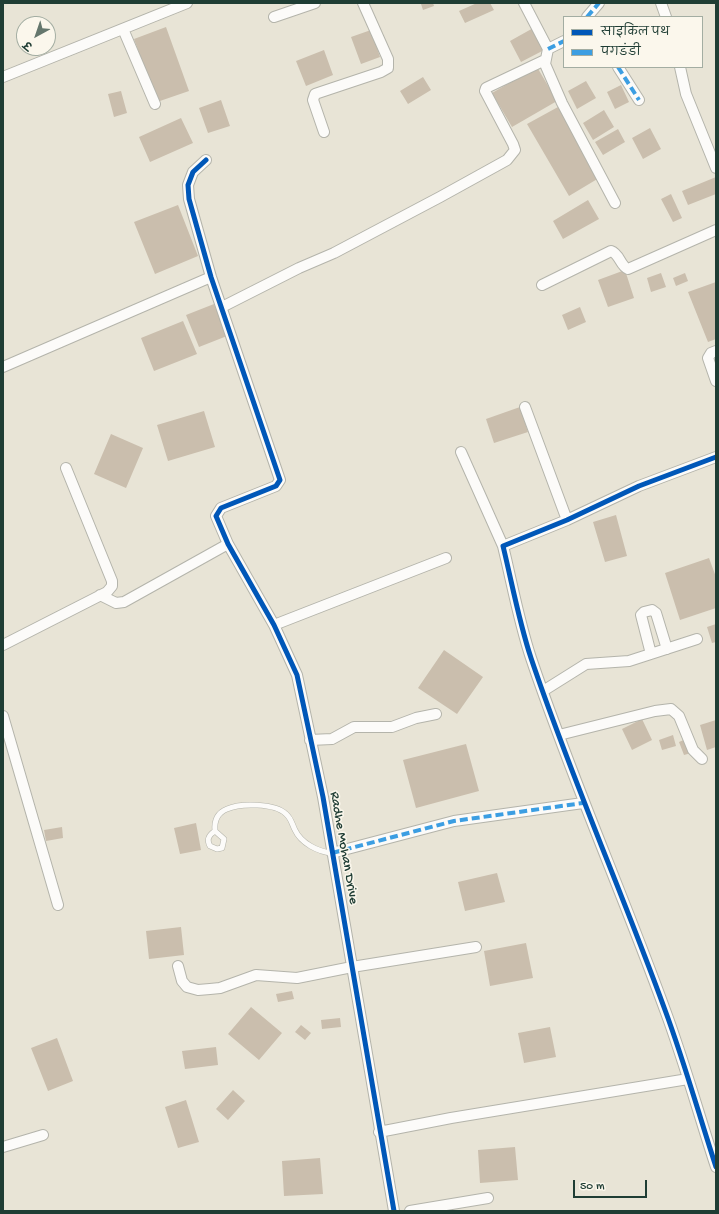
<!DOCTYPE html>
<html>
<head>
<meta charset="utf-8">
<style>
  body { margin:0 }
  #map { position:relative; width:719px; height:1214px; overflow:hidden; background:#e8e4d6; font-family:"Gochi Hand","Playpen Sans Deva",sans-serif }
  canvas { display:block }
  .frame { position:absolute; inset:0; border:4px solid #1f3d34; pointer-events:none }
  .legend { position:absolute; left:563px; top:16px; width:140px; height:52px; box-sizing:border-box; background:#fbf7ec; border:1px solid #a3ada2; margin:0; padding:5px 7px; list-style:none; font-size:12px; color:#1f3d34 }
  .legend li { display:flex; align-items:center; gap:8px; height:20px }
  .legend b { width:20px; border:1px solid #a3ada2 }
  .north { position:absolute; left:16px; top:16px; width:40px; height:40px; box-sizing:border-box; background:#fbf7ec; border:1px solid #a3ada2; border-radius:50%; rotate:220deg; font-size:11px; font-weight:700; line-height:16px; text-align:center; color:#1f3d34 }
  .north::after { content:''; display:block; margin:auto; width:14px; height:18px; background:#65776d; clip-path:polygon(50% 0,100% 100%,50% 72%,0 100%) }
  .scale { position:absolute; left:573px; top:1180px; width:74px; height:18px; box-sizing:border-box; border:2px solid #1f3d34; border-top:0; padding-left:5px; font-size:12px; line-height:14px; white-space:nowrap; color:#1f3d34; -webkit-text-stroke:3px #fbf7ec; paint-order:stroke }
</style>
</head>
<body>
<div id="map">
<canvas width="719" height="1214"></canvas>
<div class="frame"></div>
<ul class="legend">
<li><b style="height:5px;background:#0057b8"></b>साइकिल पथ</li>
<li><b style="height:5px;background:#3c9ee2"></b>पगडंडी</li>
</ul>
<div class="north">उ</div>
<div class="scale">50 m</div>
</div>
<script>
const context = document.querySelector('canvas').getContext('2d');
context.lineJoin = 'round';
function fillPath(path, color) { context.fillStyle = color; context.fill(path, 'evenodd'); }
function trace(path, color, width, dash) { context.strokeStyle = color; context.lineWidth = width; context.lineCap = dash ? 'butt' : 'round'; context.setLineDash(dash || []); context.stroke(path); }
function drawText(font, color, halo, rows, align = 'center') {
  context.font = font + ' "Gochi Hand",sans-serif'; context.lineWidth = 3; context.setLineDash([]); context.textBaseline = 'middle'; context.strokeStyle = halo; context.fillStyle = color; for (const [text, x, y, turn = 0] of rows) {
    context.save(); context.translate(x, y); context.rotate((+turn || 0) * Math.PI / 180); context.textAlign = isNaN(turn) ? turn : align; if (halo) context.strokeText(text, 0, 0); context.fillText(text, 0, 0); context.restore();
  }
}
fillPath(new Path2D(`
  M433 3 434 6 423 10 421 4Z
  M477 3H490L494 10 465 23 459 11Z
  M166 27 189 91 157 102 134 39Z
  M535 27 546 49 521 62 510 41Z
  M371 30 380 57 361 64 351 37Z
  M324 50 333 75 306 86 296 61Z
  M537 67 557 101 512 127 492 93Z
  M423 77 431 90 408 104 400 91Z
  M586 81 596 98 577 109 568 91Z
  M621 85 629 102 615 109 607 92Z
  M121 91 127 113 114 117 108 94Z
  M221 100 230 126 208 133 199 108Z
  M558 107 599 178 569 196 527 124Z
  M604 110 614 127 593 140 583 123Z
  M181 118 193 143 150 162 139 137Z
  M650 128 661 149 643 159 632 138Z
  M618 129 625 142 603 155 595 142Z
  M716 177V194L688 205 682 191Z
  M671 194 682 218 673 222 661 199Z
  M588 200 599 219 563 239 553 221Z
  M178 205 198 256 155 274 134 222Z
  M625 270 634 298 608 307 598 280Z
  M661 273 666 287 651 292 647 278Z
  M685 273 688 281 676 286 673 278Z
  M716 282V339L708 342 688 292Z
  M214 304 227 336 199 347 186 315Z
  M580 307 586 322 568 330 562 315Z
  M183 321 197 354 154 371 141 338Z
  M520 407 528 432 494 443 486 419Z
  M204 411 215 447 168 461 157 425Z
  M111 434 143 448 126 488 94 474Z
  M616 515 627 556 605 562 593 522Z
  M709 558 716 577V608L680 620 665 573Z
  M716 624V642L712 643 707 627Z
  M444 650 483 677 457 714 418 688Z
  M642 719 652 740 632 750 622 729Z
  M716 720V747L707 750 700 725Z
  M673 735 676 746 662 750 659 740Z
  M686 739 691 753 684 755 679 742Z
  M466 744 479 791 416 808 403 760Z
  M196 823 201 850 180 854 174 828Z
  M62 827 63 838 46 841 44 830Z
  M497 873 505 902 465 911 458 882Z
  M181 927 184 955 149 959 146 931Z
  M526 943 533 978 490 986 484 951Z
  M292 991 294 999 278 1002 276 994Z
  M251 1007 282 1033 259 1060 228 1034Z
  M340 1018 341 1027 322 1029 321 1020Z
  M301 1025 311 1033 305 1040 295 1032Z
  M550 1027 556 1057 524 1063 518 1033Z
  M57 1038 73 1081 48 1091 31 1048Z
  M216 1047 218 1065 185 1069 182 1051Z
  M233 1090 245 1101 228 1120 216 1109Z
  M186 1100 199 1142 178 1148 165 1107Z
  M515 1147 518 1180 480 1183 478 1150Z
  M320 1158 323 1194 284 1196 282 1161Z`), '#cabead');
const service = new Path2D(`
  M215 831 224 839 222 848 217 849 210 846C206 839 209 835 215 831 214 821 217 813 227 809 240 803 275 803 286 814 291 818 292 824 295 830 301 843 318 852 332 853`);
const minor = new Path2D(`
  M524 3 548 49 545 64 562 103 615 203
  M661 3 666 17
  M274 17 315 3
  M587 17 599 3
  M123 29 155 104
  M548 49 564 41
  M618 67 639 100
  M680 67 686 94 716 168
  M3 77 187 3
  M324 132 313 100 315 94 381 72 388 68V59L363 3
  M206 160 193 172 188 185 189 199 211 277 280 480 276 486 221 508 216 516 228 544 274 625 297 675 323 797 394 1211
  M542 285 611 251C620 254 620 266 628 269L716 230
  M222 307 299 268 334 253 440 197 507 160 515 150 513 144 485 91 486 88 545 60
  M716 351 711 353 708 358 716 381
  M3 367 211 277
  M525 407 567 520
  M461 452 503 546
  M716 457 639 486 567 520 503 546C512 583 519 622 531 658 571 777 622 892 665 1010 684 1061 699 1115 716 1167
  M100 595 116 603 124 602 228 544
  M274 625 446 558
  M3 645 107 592 112 586V581L66 468
  M651 654 641 615 644 612 652 610 656 613 667 649
  M543 691 586 664 629 661 697 639
  M3 716 58 905
  M559 735 655 711 671 709 679 716 693 750 702 759
  M310 740 332 739 354 727H392L416 718 436 714
  M332 853 454 821 583 803
  M178 966 182 981 187 987 198 990 210 989 220 988 256 975 297 978 352 967 476 947
  M379 1132 451 1118 688 1079
  M3 1147 43 1135
  M410 1211 488 1198`);
trace(service, '#b4b4ab', 6);
trace(minor, '#b4b4ab', 12);
trace(service, '#fcfbf9', 5);
trace(minor, '#fcfbf9', 10);
trace(new Path2D(`
  M587 17 599 3
  M548 49 564 41
  M618 67 639 100
  M332 853 454 821 583 803`), '#3c9ee2', 4, [8, 4]);
trace(new Path2D(`
  M206 160 193 172 188 185 189 199 211 277 280 480 276 486 221 508 216 516 228 544 274 625 297 675 323 797 394 1211
  M716 457 639 486 567 520 503 546C512 583 519 622 531 658 571 777 622 892 665 1010 684 1061 699 1115 716 1167`), '#0057b8', 5);
drawText('14px', '#1f3d34', '#fbf7ec', [
  ["Radhe Mohan Drive",343,848,80]
]);
</script>
</body>
</html>
